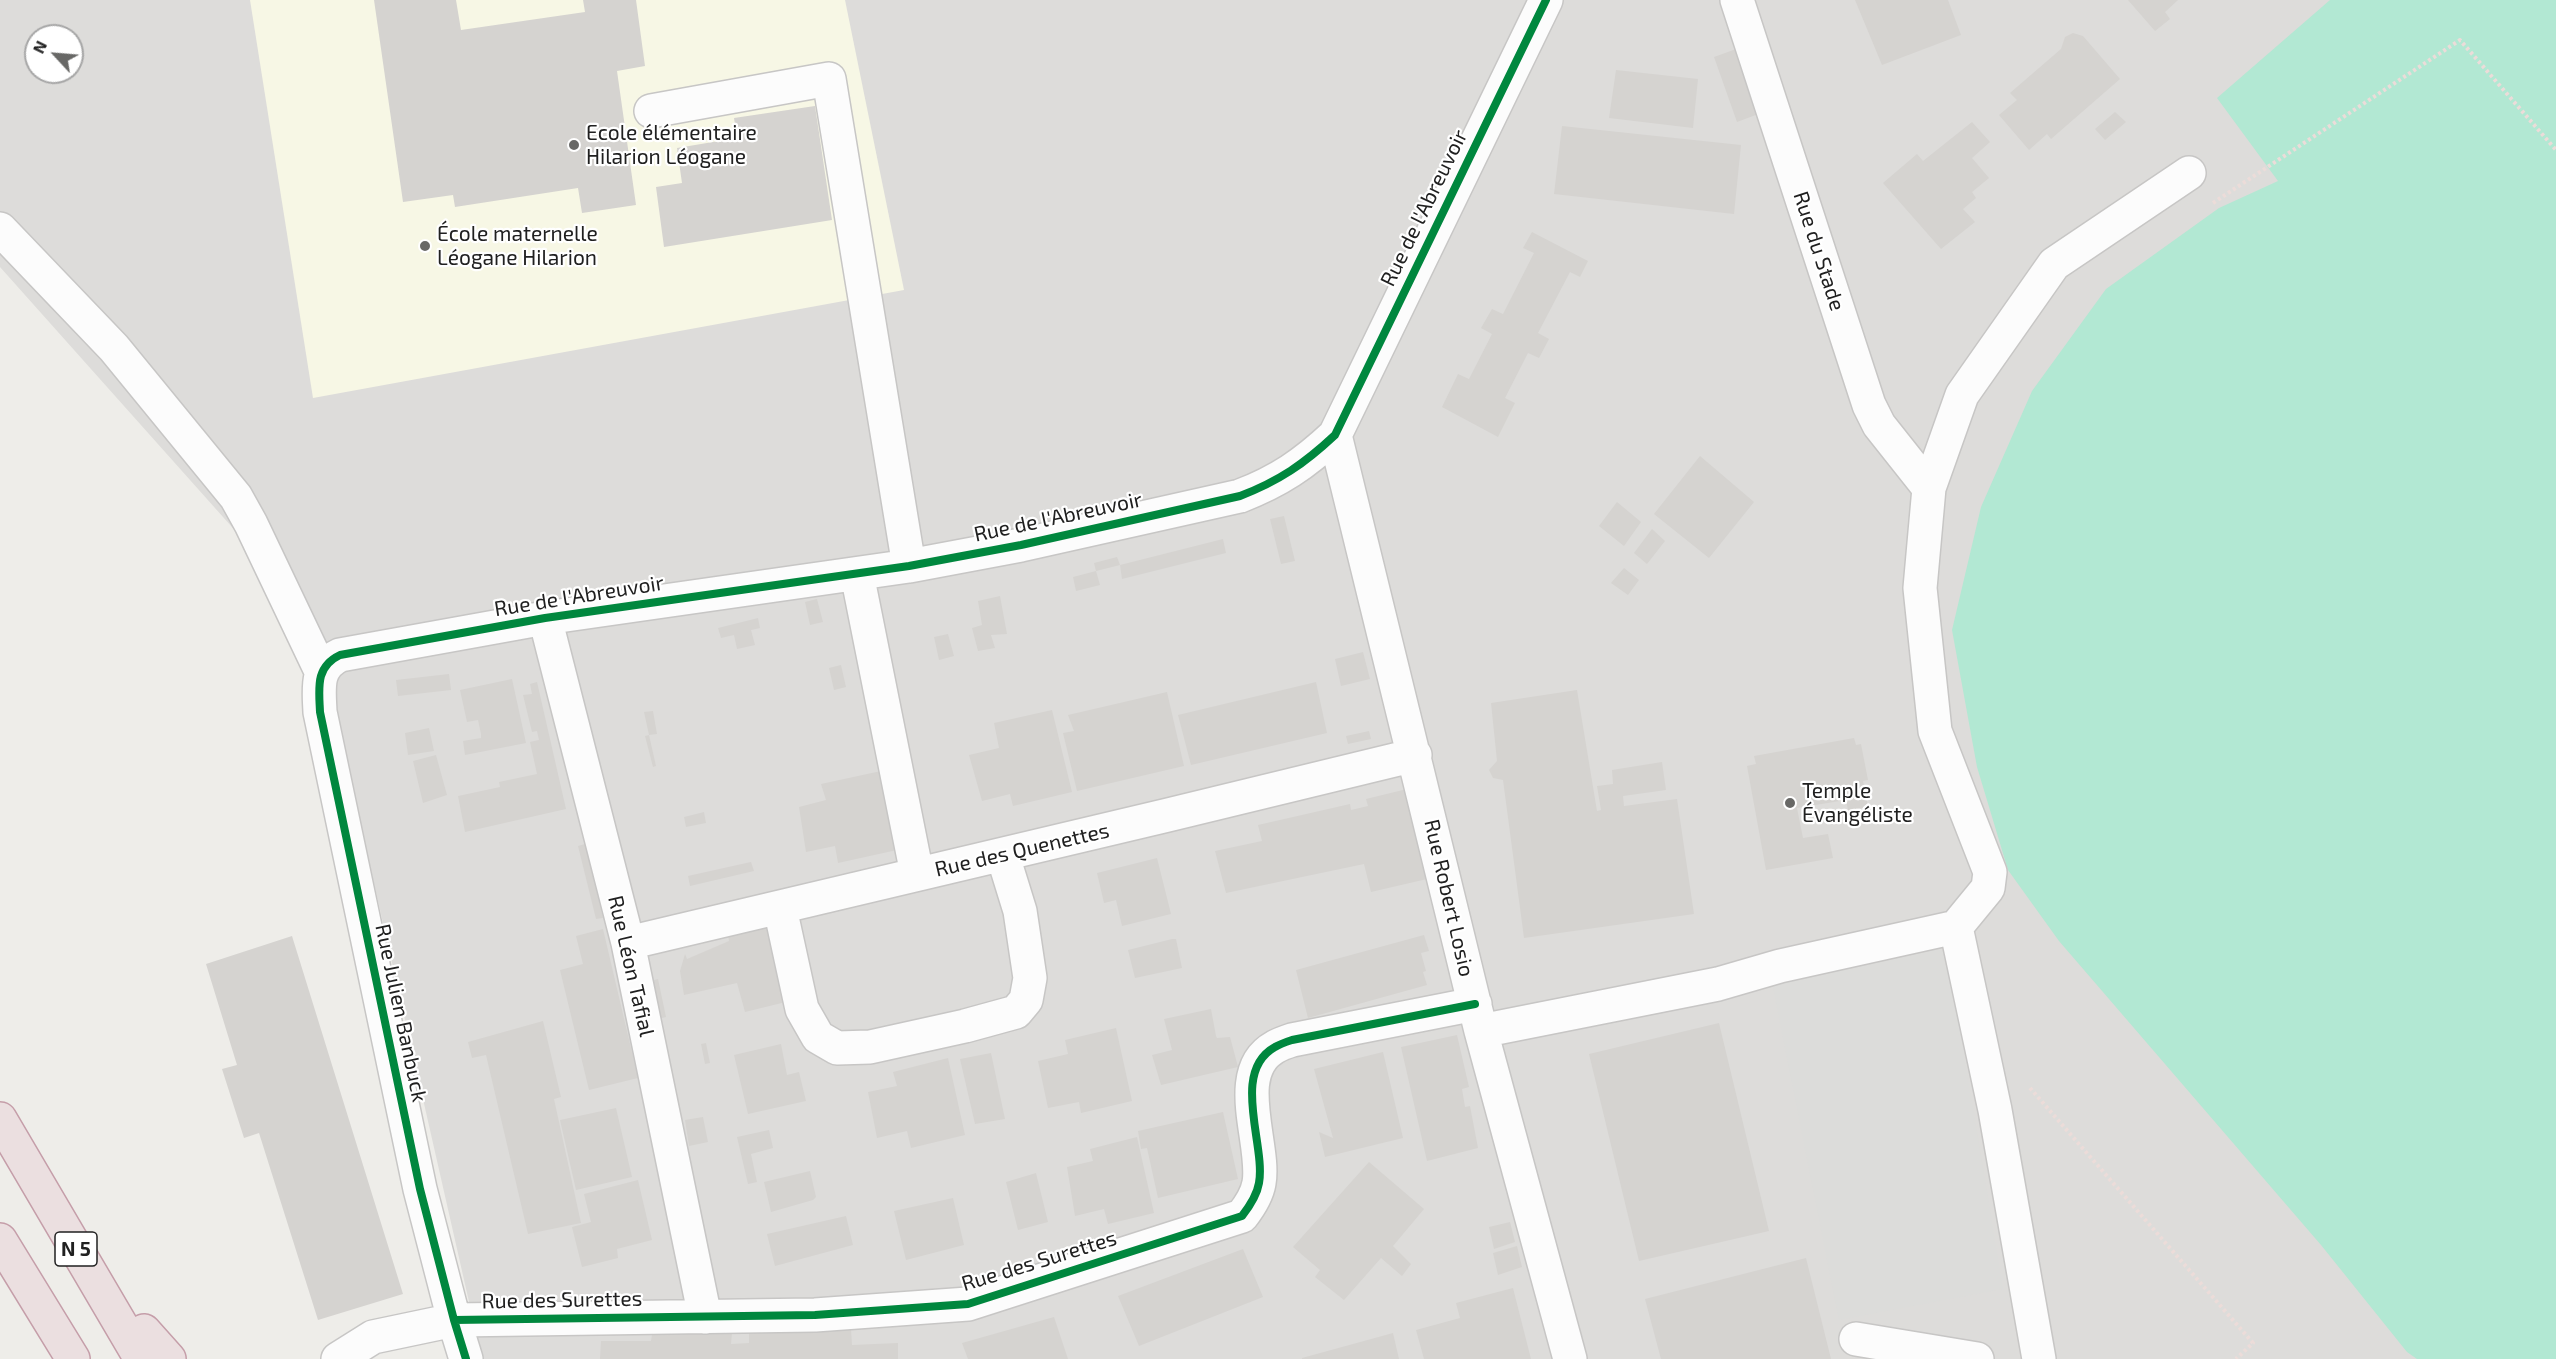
<!DOCTYPE html>
<html>
<head>
<meta charset="utf-8">
<style>
  body { margin:0 }
  #map { position:relative; width:2556px; height:1359px; overflow:hidden; background:#eeede9; font-family:"Exo 2",sans-serif }
  canvas { display:block }
  .north { position:absolute; left:24px; top:24px; width:60px; height:60px; box-sizing:border-box; background:#fff; border:2px solid #a6a6a6; border-radius:50%; rotate:296deg; font-size:16px; font-weight:700; line-height:24px; text-align:center; color:#202020 }
  .north::after { content:''; display:block; margin:auto; width:21px; height:27px; background:#686866; clip-path:polygon(50% 0,100% 100%,50% 72%,0 100%) }
</style>
</head>
<body>
<div id="map">
<canvas width="2556" height="1359"></canvas>
<div class="north">N</div>
</div>
<script>
const context = document.querySelector('canvas').getContext('2d');
context.lineJoin = 'round';
function fillPath(path, color) { context.fillStyle = color; context.fill(path, 'evenodd'); }
function trace(path, color, width, dash) { context.strokeStyle = color; context.lineWidth = width; context.lineCap = dash ? 'butt' : 'round'; context.setLineDash(dash || []); context.stroke(path); }
function drawText(font, color, halo, rows, align = 'center') {
  context.font = font + ' "Exo 2",sans-serif'; context.lineWidth = 4.5; context.setLineDash([]); context.textBaseline = 'middle'; context.strokeStyle = halo; context.fillStyle = color; for (const [text, x, y, turn = 0] of rows) {
    context.save(); context.translate(x, y); context.rotate((+turn || 0) * Math.PI / 180); context.textAlign = isNaN(turn) ? turn : align; if (halo) context.strokeText(text, 0, 0); context.fillText(text, 0, 0); context.restore();
  }
}
fillPath(new Path2D(`
  M0 0H2556V1359H482L314 619 0 267ZM36 36H72V72H36Z`), '#dddcda');
fillPath(new Path2D(`
  M250 0H845L904 290 313 398Z`), '#f7f7e5');
fillPath(new Path2D(`
  M1946 946 2003 1289 1839 1320 1772 982Z`), '#dcdcda');
fillPath(new Path2D(`
  M2330 0H2556V1359H2417L2407 1352 2321 1245 2059 941 2008 870 1977 767 1952 630 1981 507 2032 391 2106 289 2219 208 2278 181 2217 98Z`), '#b2e8d3');
fillPath(new Path2D(`
  M374 0H456L461 30 585 12 583 0H636L645 66 617 71 636 205 582 213 578 188 455 207 453 195 403 202Z
  M1855 0H1948L1961 35 1882 65Z
  M2128 0H2178L2165 12 2170 19 2155 31Z
  M2073 33 2083 36 2120 79 2051 139 2047 134 2029 150 1999 115 2017 100 2010 93 2061 49 2065 37Z
  M1739 48 1761 113 1737 122 1714 57Z
  M1616 70 1698 79 1693 128 1609 118Z
  M815 106 832 220 664 247 656 187 682 183 677 148 737 138 734 118Z
  M2115 112 2126 122 2105 140 2095 129Z
  M1972 122 1990 142 1972 158 1989 178 1972 192 1976 198 1963 209 1975 222 1941 249 1883 183 1917 154 1923 161Z
  M1562 126 1741 145 1734 214 1554 194Z
  M1532 232 1588 261 1580 277 1570 272 1538 333 1549 339 1539 358 1528 353 1505 398 1515 403 1498 437 1442 407 1458 374 1469 379 1492 334 1481 328 1492 309 1503 314 1534 253 1523 248Z
  M1700 456 1754 502 1709 558 1654 514Z
  M1617 502 1641 522 1624 546 1599 526Z
  M1284 516 1295 561 1281 564 1270 519Z
  M1652 529 1665 541 1647 564 1634 553Z
  M1223 539 1226 553 1122 579 1120 565Z
  M1117 557 1120 565 1096 571 1094 563Z
  M1624 568 1639 580 1628 595 1611 583Z
  M1096 571 1100 585 1076 591 1073 577Z
  M1000 596 1007 634 991 635 995 648 978 651 972 628 982 625 978 601Z
  M817 599 823 622 810 625 805 602Z
  M758 618 760 628 751 630 755 645 737 649 734 635 721 638 718 628Z
  M948 634 954 656 939 660 934 637Z
  M1363 652 1370 679 1341 686 1335 659Z
  M841 665 846 687 834 690 829 668Z
  M449 674 451 690 398 696 396 680Z
  M512 679 526 743 465 755 463 741 481 738V734L478 720 467 722 460 690Z
  M537 682 566 809 465 832 458 796 500 787 499 782 537 774 530 742 539 740 537 731 532 732 523 695 532 694 530 684Z
  M1316 682 1327 733 1191 765 1178 715Z
  M1577 690 1597 811 1601 810 1597 786 1613 784 1612 770 1662 762 1666 790 1623 796 1624 806 1677 799 1694 914 1524 938 1503 780 1493 778 1489 770 1497 761 1491 703Z
  M1167 692 1184 766 1077 791 1063 733 1074 731 1068 715Z
  M1052 710 1072 792 1013 806 1010 794 982 801 969 755 999 748 994 723Z
  M653 711 657 734 649 735 656 766 653 767 645 736 649 735 644 712Z
  M429 728 434 751 408 755 405 733Z
  M1369 731 1371 739 1348 744 1346 736Z
  M1854 738 1856 745 1861 744 1868 780 1863 781 1868 807 1848 810 1846 800 1797 808 1803 838 1828 834 1833 858 1766 870 1747 766 1756 764 1754 756Z
  M436 755 447 795 423 803 413 761Z
  M881 771 897 850 838 863 835 846 806 852 799 807 826 800 821 784Z
  M1407 789 1427 879 1371 892 1364 864 1226 893 1215 851 1262 841 1258 825 1350 804 1351 810 1368 806 1366 799Z
  M704 812 706 823 686 827 684 817Z
  M585 844 603 918 596 919 578 846Z
  M1157 858 1171 914 1122 926 1116 900 1104 903 1097 873Z
  M751 862 754 871 690 886 688 876Z
  M781 919 794 1000 745 1012 737 983 684 995 680 971 685 954 687 959 729 941 728 935Z
  M603 929 638 1078 589 1090 560 970 583 964 576 936Z
  M1424 935 1429 951 1421 953 1426 971 1423 972 1427 985 1308 1018 1296 970Z
  M292 936 403 1294 318 1320 259 1133 244 1138 222 1069 237 1065 206 964Z
  M1172 939H1176L1182 968 1135 978 1128 950Z
  M658 979 666 1017 650 1021 642 983Z
  M1211 1009 1216 1036 1217 1038 1230 1037 1238 1067 1161 1085 1152 1055 1172 1050 1164 1019Z
  M543 1021 561 1097 554 1099 581 1223 528 1234 486 1055 472 1058 468 1042Z
  M1719 1023 1769 1231 1639 1261 1589 1054Z
  M1116 1028 1132 1101 1081 1113 1079 1102 1048 1108 1038 1061 1068 1054 1065 1040Z
  M1457 1035 1469 1087 1462 1089 1465 1107 1470 1106 1478 1148 1427 1161 1401 1047Z
  M706 1043 710 1063 705 1064 701 1044Z
  M781 1044 787 1075 799 1072 806 1101 748 1114 734 1055Z
  M1383 1052 1403 1138 1325 1157 1319 1132 1333 1138 1314 1069Z
  M991 1053 1005 1119 975 1124 960 1059Z
  M948 1058 965 1135 911 1148 907 1131 877 1138 868 1092 897 1086 893 1072Z
  M616 1108 632 1177 576 1190 560 1120Z
  M1223 1112 1238 1179 1158 1198 1147 1148 1141 1149 1138 1131Z
  M703 1117 708 1142 689 1146 685 1120Z
  M769 1130 773 1148 751 1154 757 1182 748 1184 737 1137Z
  M1137 1137 1154 1213 1108 1224 1104 1209 1075 1216 1067 1167 1093 1161 1090 1149Z
  M1369 1162 1424 1209 1393 1246 1411 1264 1402 1276 1381 1258 1344 1300 1315 1277 1320 1270 1293 1247Z
  M810 1171 816 1197 813 1200 771 1212 764 1182Z
  M1036 1173 1048 1222 1018 1230 1006 1182Z
  M638 1180 652 1240 617 1249 618 1258 582 1267 572 1227 591 1222 584 1194Z
  M953 1198 964 1245 906 1260 894 1211Z
  M846 1216 853 1245 775 1266 767 1234Z
  M1510 1222 1515 1242 1494 1249 1489 1227Z
  M1517 1246 1522 1267 1498 1275 1493 1253Z
  M1243 1249 1263 1297 1139 1346 1118 1296Z
  M1806 1258 1831 1359H1661L1645 1299Z
  M1513 1288 1531 1359H1424L1416 1330 1460 1318 1456 1303Z
  M1054 1317 1068 1359H968L962 1343Z
  M851 1329 852 1345 898 1343V1359H600L601 1341H651L652 1335 732 1333 731 1344 749 1343V1332Z
  M1393 1333 1399 1359H1302V1358Z`), '#d5d3d0');
const minor = new Path2D(`
  M1737 0 1869 405 1879 425 1929 488
  M651 111 829 79 909 566
  M0 229 114 348 236 497 251 524 321 671
  M1335 435 1481 1031 1570 1359
  M857 574 917 874
  M545 618 628 943 705 1317
  M780 908 802 1009 818 1037 837 1048 870 1047 965 1026 1016 1012 1026 1000 1030 978 1020 911 1003 856
  M1956 927 1995 1110 2039 1359
  M628 943C891 882 1153 819 1415 755
  M1481 1031 1718 984 1780 966 1956 927 1988 888 1990 872 1935 731 1920 588 1929 488 1962 395 2054 264 2189 173
  M1856 1339 1977 1359
  M338 1359 373 1337 454 1320 815 1315 968 1304 1242 1216C1249 1207 1257 1195 1259 1183 1266 1145 1230 1072 1275 1047 1280 1044 1286 1042 1292 1040L1475 1004
  M466 1359 454 1320 420 1189 320 712C319 688 315 667 340 655L545 618 909 566 1021 545 1240 496C1279 481 1304 464 1335 435L1546 0`);
const highway = new Path2D(`
  M0 1119 141 1359
  M0 1240 73 1359
  M144 1331 169 1359`);
trace(minor, '#c7c6c5', 36);
trace(highway, '#c59ea9', 36);
trace(new Path2D(`
  M2213 203 2460 40 2556 150
  M2030 1088 2253 1343 2236 1359`), '#ecdcd9', 4, [3, 3]);
trace(minor, '#fcfcfc', 33);
trace(highway, '#ebdfe0', 33);
trace(new Path2D(`
  M454 1320 815 1315 968 1304 1242 1216C1249 1207 1257 1195 1259 1183 1266 1145 1230 1072 1275 1047 1280 1044 1286 1042 1292 1040L1475 1004
  M466 1359 454 1320 420 1189 320 712C319 688 315 667 340 655L545 618 909 566 1021 545 1240 496C1279 481 1304 464 1335 435L1546 0`), '#00873e', 8);
for (const [x, y, r, color] of [
  [574,145,6,"#686866"],
  [425,246,6,"#686866"],
  [1790,803,6,"#686866"]
]) { const dot = new Path2D(); dot.arc(x, y, r, 0, 2 * Math.PI); context.fillStyle = color; context.fill(dot); trace(dot, '#fff', 2); }
for (const [x, y, w] of [
  [76,1249,42]
]) { const box = new Path2D(); box.roundRect(x - w / 2, y - 17, w, 34, 4.5); context.fillStyle = '#fff'; context.fill(box); trace(box, '#202020', 1.5); }
drawText('bold 20px', '#202020', null, [
  ["N 5",76,1249]
]);
drawText('21px', '#202020', '#fff', [
  ["Ecole élémentaire",586,133],
  ["Hilarion Léogane",586,157],
  ["École maternelle",437,234],
  ["Léogane Hilarion",437,258],
  ["Temple",1802,791],
  ["Évangéliste",1802,815]
], 'left');
drawText('21px', '#202020', '#fff', [
  ["Rue de l'Abreuvoir",1424,208,-64],
  ["Rue du Stade",1819,251,72],
  ["Rue de l'Abreuvoir",1058,517,-12],
  ["Rue de l'Abreuvoir",579,596,-9],
  ["Rue des Quenettes",1022,850,-13],
  ["Rue Robert Losio",1449,898,77],
  ["Rue Léon Tafial",631,966,77],
  ["Rue Julien Banbuck",401,1013,78],
  ["Rue des Surettes",1039,1261,-17],
  ["Rue des Surettes",562,1300,-1]
]);
</script>
</body>
</html>
